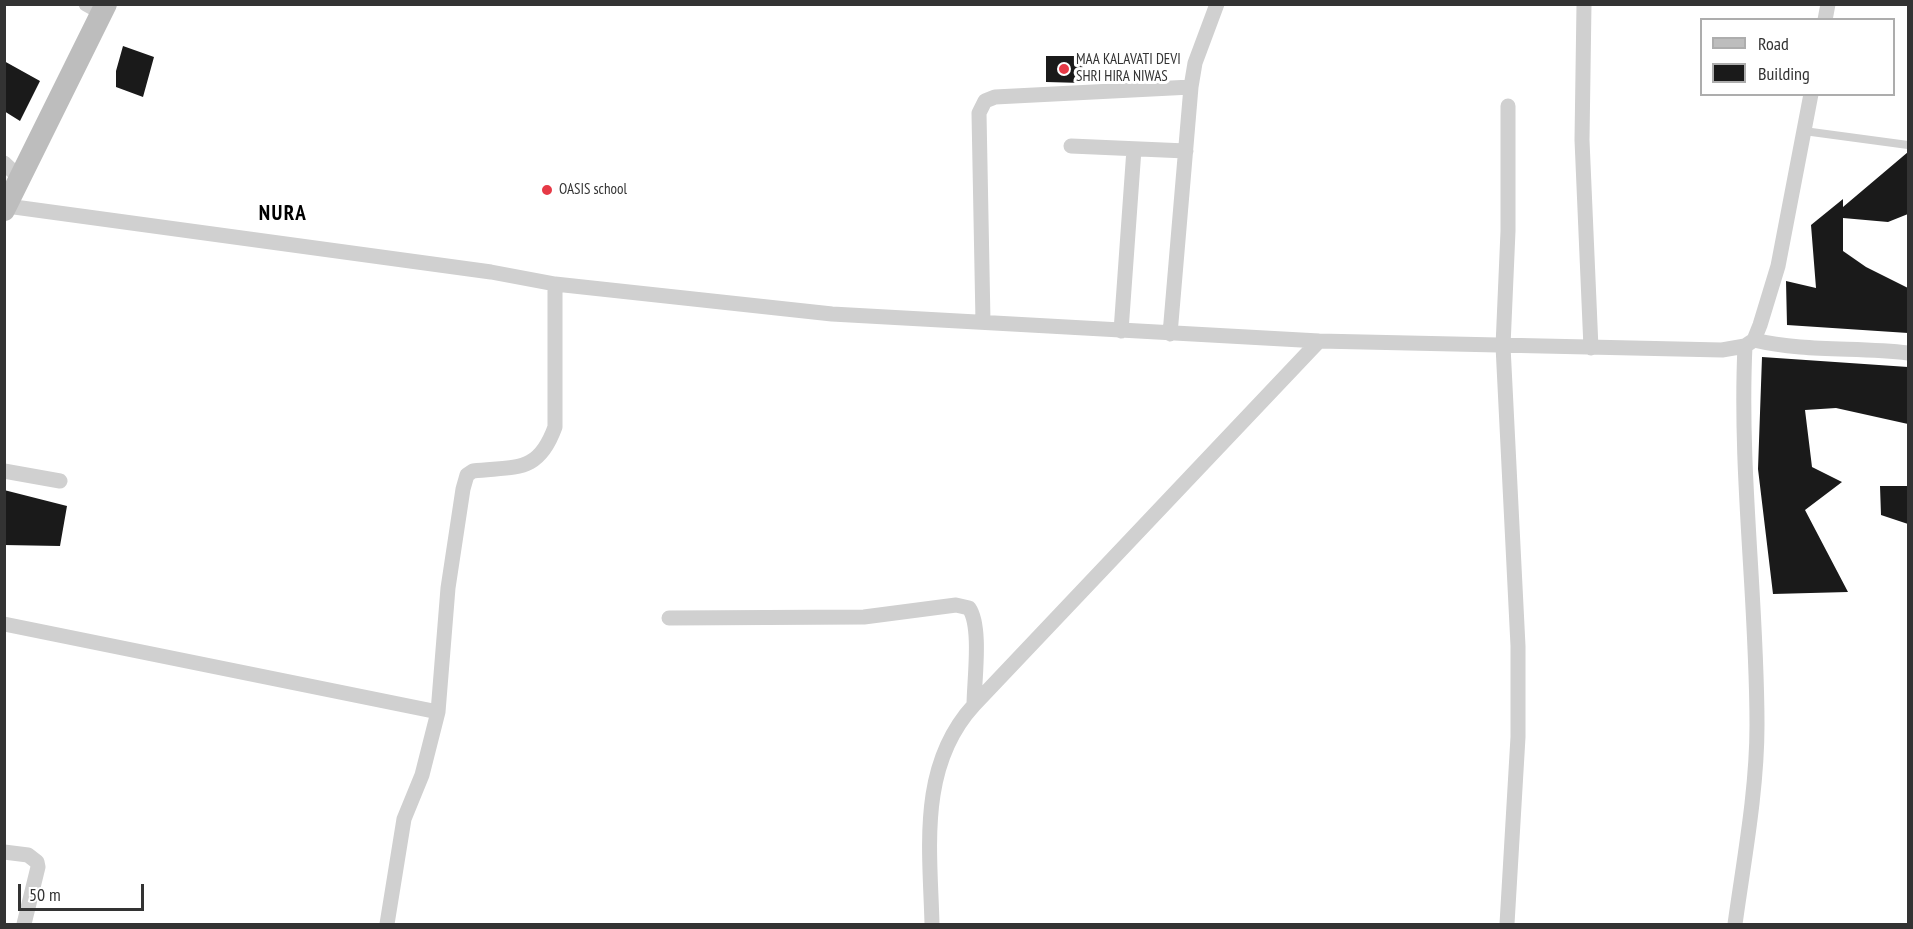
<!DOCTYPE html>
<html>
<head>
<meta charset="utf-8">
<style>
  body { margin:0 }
  #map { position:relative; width:1913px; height:929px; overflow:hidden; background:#fff; font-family:"PT Sans Narrow",sans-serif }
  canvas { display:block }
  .frame { position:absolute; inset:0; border:6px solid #333; pointer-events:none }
  .legend { position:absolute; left:1700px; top:18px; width:195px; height:78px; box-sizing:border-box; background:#fff; border:2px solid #adadad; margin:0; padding:8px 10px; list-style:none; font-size:18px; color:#333 }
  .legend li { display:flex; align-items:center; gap:12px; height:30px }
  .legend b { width:30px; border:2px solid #adadad }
  .scale { position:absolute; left:18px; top:884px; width:126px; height:27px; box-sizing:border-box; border:3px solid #333; border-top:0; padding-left:8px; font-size:18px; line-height:21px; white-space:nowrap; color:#333; -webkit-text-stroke:4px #fff; paint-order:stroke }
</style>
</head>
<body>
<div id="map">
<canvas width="1913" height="929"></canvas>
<div class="frame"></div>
<ul class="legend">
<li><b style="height:8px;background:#bdbdbd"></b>Road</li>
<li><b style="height:16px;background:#1a1a1a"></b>Building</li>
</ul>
<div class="scale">50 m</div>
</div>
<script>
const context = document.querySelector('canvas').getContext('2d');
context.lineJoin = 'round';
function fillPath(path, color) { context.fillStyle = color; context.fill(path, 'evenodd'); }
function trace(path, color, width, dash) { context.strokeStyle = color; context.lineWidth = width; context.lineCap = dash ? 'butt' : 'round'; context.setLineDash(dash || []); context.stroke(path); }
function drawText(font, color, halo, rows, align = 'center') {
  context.font = font + ' "PT Sans Narrow",sans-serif'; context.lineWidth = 6; context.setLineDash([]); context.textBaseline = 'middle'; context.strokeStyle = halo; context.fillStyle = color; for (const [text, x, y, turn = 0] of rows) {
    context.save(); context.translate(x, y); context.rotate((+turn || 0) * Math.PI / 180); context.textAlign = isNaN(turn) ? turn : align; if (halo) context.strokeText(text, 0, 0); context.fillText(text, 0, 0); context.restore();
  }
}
fillPath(new Path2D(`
  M123 46 154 57 143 97 116 87V71Z
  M1046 56H1083V83L1046 82Z
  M4 61 40 81 20 121 4 111Z
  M1908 152V214L1888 222 1843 218V251L1866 267 1908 288V333L1787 325 1786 281 1816 288 1811 225 1843 199V207Z
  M1762 357 1908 367V424L1836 408 1805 410 1812 467 1842 482 1805 510 1848 592 1773 594 1758 469Z
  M1880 486H1907L1908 524 1881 515Z
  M4 490 67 506 60 546 4 545Z`), '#1a1a1a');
trace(new Path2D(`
  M1804 131 1908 145`), '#d0d0d0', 8);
trace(new Path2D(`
  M86 4 102 13
  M1584 4 1582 140 1591 348
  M1825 20 1828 4
  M1071 146 1186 151
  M4 163 21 179
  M7 206 491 272 555 284 832 314 1319 341 1722 350 1745 346 1754 340 1760 325 1778 266 1811 94
  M983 322 979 113 985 101 995 97 1191 87
  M1121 331 1134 149
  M1170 334 1191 87 1195 63 1217 4
  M1754 340C1804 352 1857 347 1908 353
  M4 471 60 481
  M669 618 864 617 956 605 969 608C982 627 974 681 974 705
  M4 624 438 712
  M4 852 28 855 37 862 38 867 24 924
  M387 924 404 819 422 775 438 712 448 588 463 489 467 475 473 471C516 466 538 474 555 427V284
  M932 924C930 848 918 766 974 705L1319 341
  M1507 924 1518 737V646L1503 346 1508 231V106
  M1735 924C1744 859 1757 791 1757 725 1757 598 1739 472 1745 346`), '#d0d0d0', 15);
trace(new Path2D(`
  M4 210 106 4`), '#bdbdbd', 22);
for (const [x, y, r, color] of [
  [1064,69,6,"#e63946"],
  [547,190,6,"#e63946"]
]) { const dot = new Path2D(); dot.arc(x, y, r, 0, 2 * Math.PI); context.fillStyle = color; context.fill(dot); trace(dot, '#fff', 2); }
drawText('15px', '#333', '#fff', [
  ["MAA KALAVATI DEVI",1076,60],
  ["SHRI HIRA NIWAS",1076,77],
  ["OASIS school",559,190]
], 'left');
context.letterSpacing = '1.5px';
drawText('bold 21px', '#000', '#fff', [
  ["NURA",283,214]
]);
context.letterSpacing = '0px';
</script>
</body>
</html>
